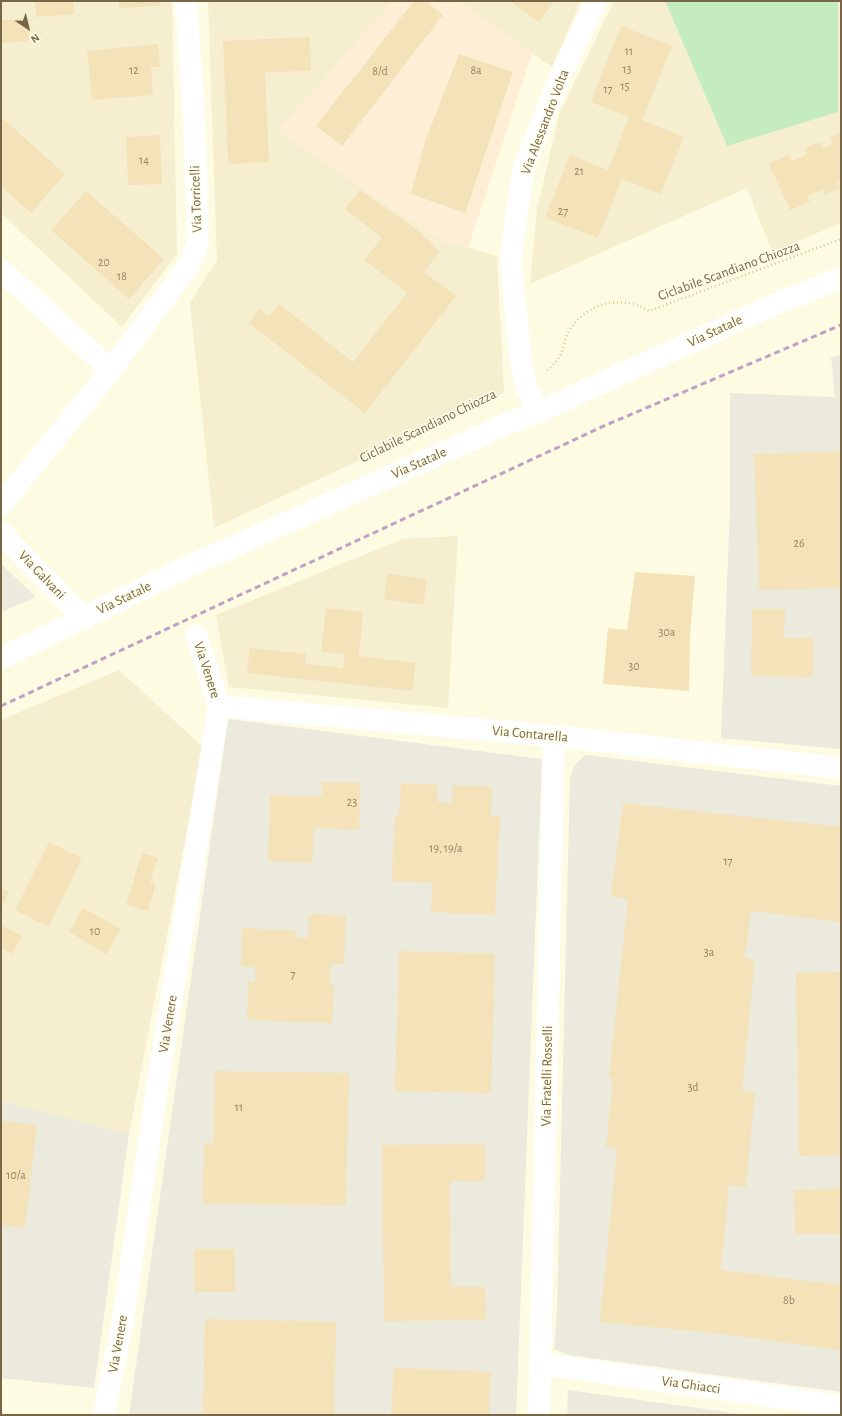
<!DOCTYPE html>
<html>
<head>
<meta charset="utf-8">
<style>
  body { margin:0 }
  #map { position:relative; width:842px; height:1416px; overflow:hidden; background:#fdfbe2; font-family:"Alegreya Sans",sans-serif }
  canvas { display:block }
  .frame { position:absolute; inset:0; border:2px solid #776647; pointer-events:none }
  .north { position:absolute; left:8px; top:8px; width:40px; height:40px; -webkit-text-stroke:3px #fffdea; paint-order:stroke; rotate:145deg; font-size:11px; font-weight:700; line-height:16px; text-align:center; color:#776647 }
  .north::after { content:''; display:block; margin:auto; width:14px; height:18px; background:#776647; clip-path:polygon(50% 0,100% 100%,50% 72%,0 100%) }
</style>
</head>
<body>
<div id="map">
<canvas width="842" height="1416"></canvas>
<div class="frame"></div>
<div class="north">N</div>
</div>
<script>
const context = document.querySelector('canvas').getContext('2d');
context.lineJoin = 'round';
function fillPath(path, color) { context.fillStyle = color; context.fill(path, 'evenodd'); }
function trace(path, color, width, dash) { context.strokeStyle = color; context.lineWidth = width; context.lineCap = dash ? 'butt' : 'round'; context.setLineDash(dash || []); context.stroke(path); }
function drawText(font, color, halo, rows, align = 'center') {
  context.font = font + ' "Alegreya Sans",sans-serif'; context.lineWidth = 3; context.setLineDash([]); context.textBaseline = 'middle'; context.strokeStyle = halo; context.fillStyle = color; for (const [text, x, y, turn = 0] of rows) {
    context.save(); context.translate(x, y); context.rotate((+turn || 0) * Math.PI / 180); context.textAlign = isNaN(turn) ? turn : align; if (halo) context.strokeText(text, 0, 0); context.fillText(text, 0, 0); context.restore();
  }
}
fillPath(new Path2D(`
  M1 1H172L177 254 122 327 1 213Z
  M208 1H393L278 131 440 240 497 256 504 393 214 528 190 303 217 260Z
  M458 1H581L552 67Z
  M614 1H665L727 146 838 1H841V223L772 252 747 188 530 284 537 209 559 115Z
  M458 536 448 708 229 687 216 615 403 539Z
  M119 670 203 747 129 1134 1 1101V720Z`), '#f5efd0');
fillPath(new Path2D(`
  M393 1H458L532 53 468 248 440 240 278 131Z`), '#feeed5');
fillPath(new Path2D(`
  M841 355V749L721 738 730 507V393L835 397 831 357Z
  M1 564 36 597 1 612Z
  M228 719 542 759 516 1415H129Z
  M585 755 841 786V1392L569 1355 554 1349 557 1311 570 778 574 766Z
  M1 1101 129 1134 94 1388 1 1378Z
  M568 1390 748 1415H567Z`), '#ece9dd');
fillPath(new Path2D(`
  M665 1H838V112L727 146Z`), '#c5ecc0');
fillPath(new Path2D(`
  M35 1H73L74 14 36 17Z
  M119 1H159L160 6 119 8Z
  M414 1H426L443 15 342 146 316 126Z
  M510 1H554L539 22Z
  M29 19V41L1 43V20Z
  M621 26 672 46 642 120 684 137 661 194 622 179 598 238 545 218 570 155 608 170 629 117 591 102Z
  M310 37 311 71 265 72 269 162 228 164 223 41Z
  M158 44 160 67H151L153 95 92 100 87 51Z
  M459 54 513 72 465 213 411 194 426 139Z
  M1 117 65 174 31 213 1 186Z
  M841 132V180L838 182 840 188 825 195 823 189 807 196 810 202 790 210 769 164 789 155 792 161 807 155 805 148 820 142 823 148 833 144 830 137Z
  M160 135 162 184 128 185 126 137Z
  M360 190 419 231 439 252 424 272 456 296 365 413 249 323 260 309 269 317 279 304 353 362 407 293 364 260 382 238 345 209Z
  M86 191 164 259 129 299 51 230Z
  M841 451V588L759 590 754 454Z
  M635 572 695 576 690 635 689 691 603 684 608 628 627 630Z
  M388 573 427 580 423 605 384 599Z
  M326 608 363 612 359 656 416 663 412 691 247 673 250 648 306 654 305 664 343 668 345 654 321 652Z
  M752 609H785L784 638H813V677L751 676Z
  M322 782 360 783 359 830 314 828 312 863 268 861 270 795 322 797Z
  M401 783 438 785 437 802 452 803 453 785 492 787 491 816H500L495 915 431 912 432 883 392 881 395 815H399Z
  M623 803 841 827V922L751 911 745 958 755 959 742 1091 755 1092 746 1187 729 1185 721 1270 841 1285V1350L714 1333 600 1322 617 1149 606 1147 613 1078H609L628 899 611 896Z
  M49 842 82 858 48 927 15 910Z
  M142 853 158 858 150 882 156 884 148 911 126 905Z
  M1 888 9 892 1 908Z
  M83 908 121 929 106 954 69 932Z
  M309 914 346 916 344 964H331L330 985H334L332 1023 247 1020 248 981 255 982V967L241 966 242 928 296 931V937L308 938Z
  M1 925 22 936 12 954 1 948Z
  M399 951 495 954 491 1093 395 1091Z
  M841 972V1155L799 1156 796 973Z
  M215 1071 349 1073 346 1205 203 1204 204 1143H213Z
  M1 1121 37 1125 25 1228 1 1225Z
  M485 1144V1181H450L451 1287H485L486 1320 384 1321 382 1145Z
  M841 1188V1234H795L794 1190Z
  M194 1249H235V1292H194Z
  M205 1319 336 1322 334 1415H203Z
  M394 1368 491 1372 489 1415H391Z`), '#f4e2b8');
trace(new Path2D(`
  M547 370C551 367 555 363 558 359 564 351 564 339 569 331 586 303 621 294 649 311L841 239`), '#d9c69b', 2.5, [1, 3]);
trace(new Path2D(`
  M1 270 111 370
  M538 412 527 389 521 361 515 306 511 257 516 219 524 167 559 79 596 1
  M1 505 111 370 189 265 198 243 194 118 186 1
  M1 532 83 618
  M219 706 554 736 841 768
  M541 1364 841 1406
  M104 1415 122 1325 157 1088 219 706 196 635
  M539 1415 554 736`), '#fff', 22);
trace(new Path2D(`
  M1 658 183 569 514 421 538 412 766 308 841 278`), '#fff', 22);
trace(new Path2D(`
  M1 706 606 425 841 325`), '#c1a0c7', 3, [6, 4]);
drawText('12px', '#968563', null, [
  ["11",629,51],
  ["13",627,69],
  ["12",134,70],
  ["8a",476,70],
  ["8/d",380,71],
  ["15",625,86],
  ["17",608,89],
  ["14",144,160],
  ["21",579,171],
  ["27",563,211],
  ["20",104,262],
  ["18",122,276],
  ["26",799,543],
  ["30a",667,632],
  ["30",634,666],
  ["23",352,802],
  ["19, 19/a",446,848],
  ["17",728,861],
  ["10",95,931],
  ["3a",709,952],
  ["7",293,974],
  ["3d",693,1087],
  ["11",239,1107],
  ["10/a",16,1175],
  ["8b",789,1300]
]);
drawText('14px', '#776647', '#fffdea', [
  ["Via Alessandro Volta",545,122,-69],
  ["Via Torricelli",196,199,-92],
  ["Ciclabile Scandiano Chiozza",729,271,-20],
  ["Via Statale",715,331,-25],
  ["Ciclabile Scandiano Chiozza",428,426,-26],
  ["Via Statale",419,463,-24],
  ["Via Galvani",42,575,46],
  ["Via Statale",124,598,-26],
  ["Via Venere",207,670,72],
  ["Via Contarella",530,734,5],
  ["Via Venere",168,1024,-81],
  ["Via Fratelli Rosselli",547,1076,-89],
  ["Via Venere",118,1344,-80],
  ["Via Ghiacci",691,1385,8]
]);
</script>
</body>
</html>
